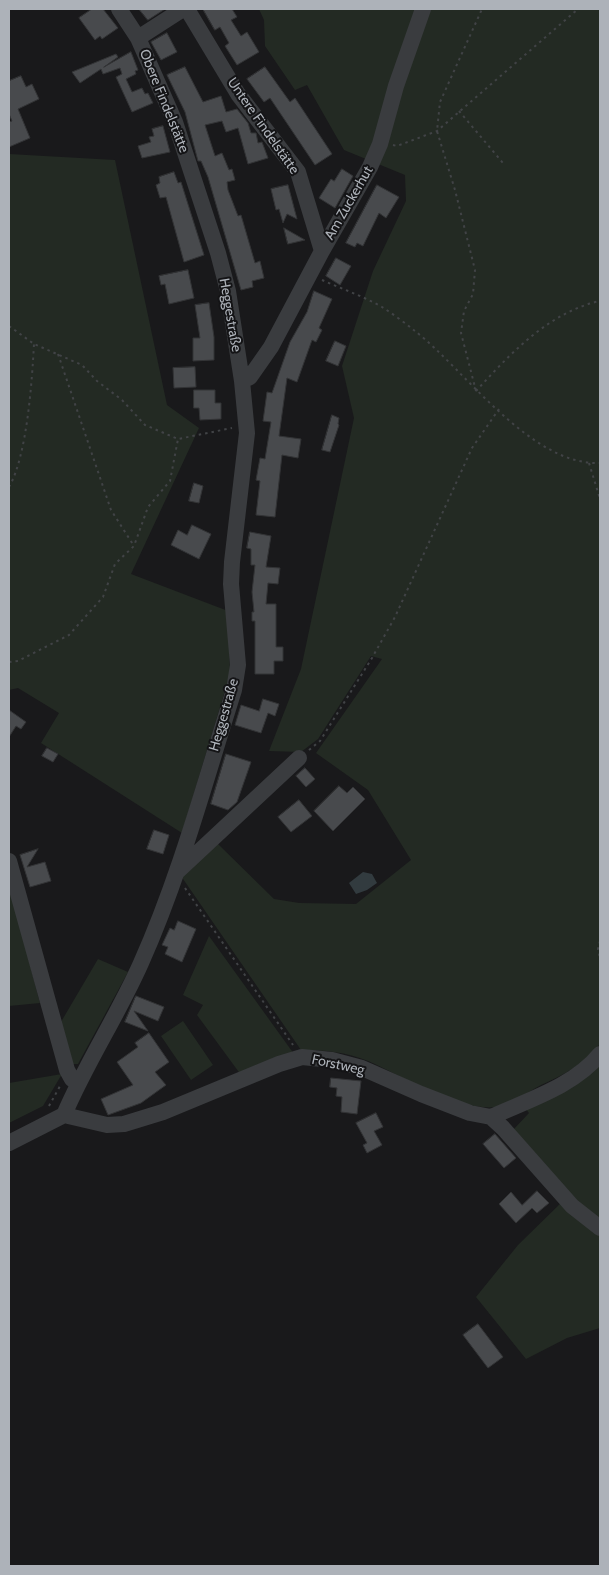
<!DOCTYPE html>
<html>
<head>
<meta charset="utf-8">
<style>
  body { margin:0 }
  #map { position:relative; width:609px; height:1575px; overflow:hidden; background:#19191b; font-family:Cabin,sans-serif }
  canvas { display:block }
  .frame { position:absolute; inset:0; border:10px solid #adb2b9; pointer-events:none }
</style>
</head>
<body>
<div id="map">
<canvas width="609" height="1575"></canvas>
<div class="frame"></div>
</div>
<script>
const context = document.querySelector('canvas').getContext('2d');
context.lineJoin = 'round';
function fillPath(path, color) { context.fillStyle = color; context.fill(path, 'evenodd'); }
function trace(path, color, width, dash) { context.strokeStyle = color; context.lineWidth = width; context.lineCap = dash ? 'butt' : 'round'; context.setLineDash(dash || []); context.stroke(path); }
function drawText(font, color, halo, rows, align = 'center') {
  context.font = font + ' Cabin,sans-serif'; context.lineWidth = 4; context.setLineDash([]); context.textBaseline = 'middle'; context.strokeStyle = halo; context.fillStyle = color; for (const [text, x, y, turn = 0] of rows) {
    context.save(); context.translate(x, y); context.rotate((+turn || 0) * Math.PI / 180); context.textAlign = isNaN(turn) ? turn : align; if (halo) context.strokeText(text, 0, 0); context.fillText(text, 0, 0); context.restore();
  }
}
fillPath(new Path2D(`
  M259 9H600V1044C585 1064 563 1075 541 1085 528 1092 511 1105 497 1107 459 1112 403 1076 368 1061 346 1052 325 1050 301 1050L181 876 218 844 274 899 299 903 356 904 411 860 368 790 316 753 382 659 371 656 318 739 301 752 269 751 301 669 354 418 342 366 373 271 406 201 405 175 344 150 307 85 295 90 265 46 264 20Z
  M9 154 115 160 167 405 199 428 131 574 228 611 230 674 182 833 41 743 59 713 18 688 9 690Z
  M9 884 40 1003 9 1006Z
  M209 936 294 1054 241 1075 197 1015 203 1005 183 995Z
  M98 959 128 972 78 1064H72L58 1027Z
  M183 1021 213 1065 191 1080 161 1036Z
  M600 1064V1222L588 1214 513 1130 529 1113 525 1108Z
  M62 1074 43 1106 9 1123V1083Z
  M564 1200 600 1232V1328L567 1338 526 1359 476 1297 518 1245Z`), '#232a23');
fillPath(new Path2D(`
  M363 872 372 874 377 883 367 890 356 894 349 883Z`), '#323b3f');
const building = new Path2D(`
  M92 9H103L118 28 102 39 100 36 95 40 79 18Z
  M139 9H165L148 20Z
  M203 9H232L237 17 231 20 241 36 247 32 259 52 237 65 225 46 229 43 220 27 215 30Z
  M167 33 177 52 161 60 151 42Z
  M131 52 138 70 135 71 136 74 126 79 132 92 142 88 145 94 148 93 153 103 132 112 116 77 122 74 120 68 103 74 101 69 80 83 72 72 116 54 118 57 104 67Z
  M185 67 203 102 221 96 226 112 237 109 248 123 251 133H256L258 143 262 142 268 158 248 164 238 128 226 132 222 121 205 125 215 156 222 153 229 170 232 169 235 180 227 182 228 190 238 216 241 215 255 263 260 261 264 278 252 281 253 287 241 290 208 177 201 161H198L185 112 167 75Z
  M265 67 290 102 295 98 332 154 315 165 270 98 264 102 247 79Z
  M21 76 26 87 32 84 39 99 18 109 30 138 9 147V122L12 121 9 114V81Z
  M163 126 170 152 142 158 138 146 151 142 149 137 154 136 152 129Z
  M342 169 353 176 335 208 319 198 331 179 334 181Z
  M174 172 178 183 181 182 204 255 184 262 166 197 160 198 156 185 160 183 159 177Z
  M288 185 297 219 287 214 283 223 279 209 276 210 271 189Z
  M377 185 399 197 386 218 379 213 363 246 357 243 355 247 346 243Z
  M284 228 305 240 288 244Z
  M336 258 351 266 340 285 326 276Z
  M188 270 194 298 169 304 165 284 161 285 159 276Z
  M314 291 332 299 319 328 322 330 316 342 312 340 297 382 287 378 279 436 301 439 298 458 282 455 275 517 256 515 260 481 256 480 260 458 265 459 271 422 263 421 267 392 272 393 290 342 307 312Z
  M209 303 214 337V360L193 361V338H200L195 305Z
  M335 341 346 346 338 366 326 361Z
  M195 367 196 387 174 388 173 368Z
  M194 390H215V403H221V419L200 420 199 408H194Z
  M332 415 339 418 338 424 339 425 330 452 322 450Z
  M194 483 203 486 199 503 189 501Z
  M192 525 211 534 199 559 171 545 178 530 187 535Z
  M250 532 271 536 266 567 280 568 278 584 268 583 266 604H276V647H283V661H274V674H255V621H252V612H254L252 592 255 565H251V549L247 548Z
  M263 699 279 704 275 716 268 713 261 733 235 725 241 705 259 711Z
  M9 710 26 722 21 729 16 726 9 737Z
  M47 748 58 754 53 762 42 756Z
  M226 754 251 762 237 802 228 810 211 804Z
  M305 768 315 779 306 787 296 776Z
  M339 786 347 793 353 787 365 799 333 831 314 811Z
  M299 800 312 816 291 832 278 817Z
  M154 830 169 835 163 854 147 849Z
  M38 849 27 867 45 862 51 881 30 887 20 855Z
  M178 921 196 929 182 962 165 954 168 947 162 945 170 928 174 930Z
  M136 996 164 1007 158 1021 134 1011 148 1031 125 1022Z
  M149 1033 169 1062 155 1072 166 1085 141 1103 108 1115 101 1099 133 1085 117 1062 138 1047 135 1043Z
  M331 1078 361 1081 357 1114 341 1112 342 1097 336 1096 337 1088 330 1087Z
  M376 1113 383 1127 374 1131 382 1145 367 1153 363 1145 367 1143 356 1123Z
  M495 1134 516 1158 504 1168 483 1144Z
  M537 1191 549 1203 537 1213 532 1208 516 1223 499 1204 511 1192 522 1205Z
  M478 1324 503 1357 488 1368 463 1335Z`);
fillPath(building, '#484a4d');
trace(building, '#333436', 1);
trace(new Path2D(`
  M459 111 503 163
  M393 145 397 146 437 131 578 9
  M322 280C342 289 363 296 382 307 393 314 405 323 415 331 465 370 531 466 600 463
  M9 326 34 344 82 365 97 381 122 400 145 425 178 439 232 428
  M58 354 111 510 134 546
  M476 391 461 333 464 311 473 294 475 270 455 190 437 131 440 102 482 9
  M476 391C510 354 549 312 600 301
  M589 463 600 499
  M9 487C27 456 32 381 34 344
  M9 662 18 661 69 635 103 597 115 564 134 546 148 507 170 481 178 439
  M309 750 320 741 372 658 395 617 472 448 499 409
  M185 888 293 1045
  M600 941 598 949 600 958
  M49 1106 60 1086`), '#414346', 2, [2.5, 4]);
trace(new Path2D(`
  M187 9 238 94 298 172 322 251
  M138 38 183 9
  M242 381 250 377 271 347 322 251 370 167 380 144 396 86 423 9
  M9 861 67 1070 72 1079 77 1083
  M177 872 299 758
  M64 1115 107 1125 124 1124 163 1112 279 1064 302 1057 332 1060 362 1068 421 1094 470 1113 491 1117 503 1128 572 1206 600 1228
  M491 1117C528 1100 574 1086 600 1054
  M9 1143 64 1115C86 1063 118 1015 141 963 180 876 205 781 234 690L238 665 231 584 232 562 247 433 242 381 228 291 218 253 175 122 138 38 119 9`), '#3a3c3f', 16);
drawText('14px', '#adb2b9', '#141416', [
  ["Obere Findelstätte",164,101,68],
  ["Untere Findelstätte",263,126,55],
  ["Am Zuckerhut",349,203,-60],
  ["Heggestraße",230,315,80],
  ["Heggestraße",224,715,-74],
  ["Forstweg",338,1065,12]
]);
</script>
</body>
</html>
